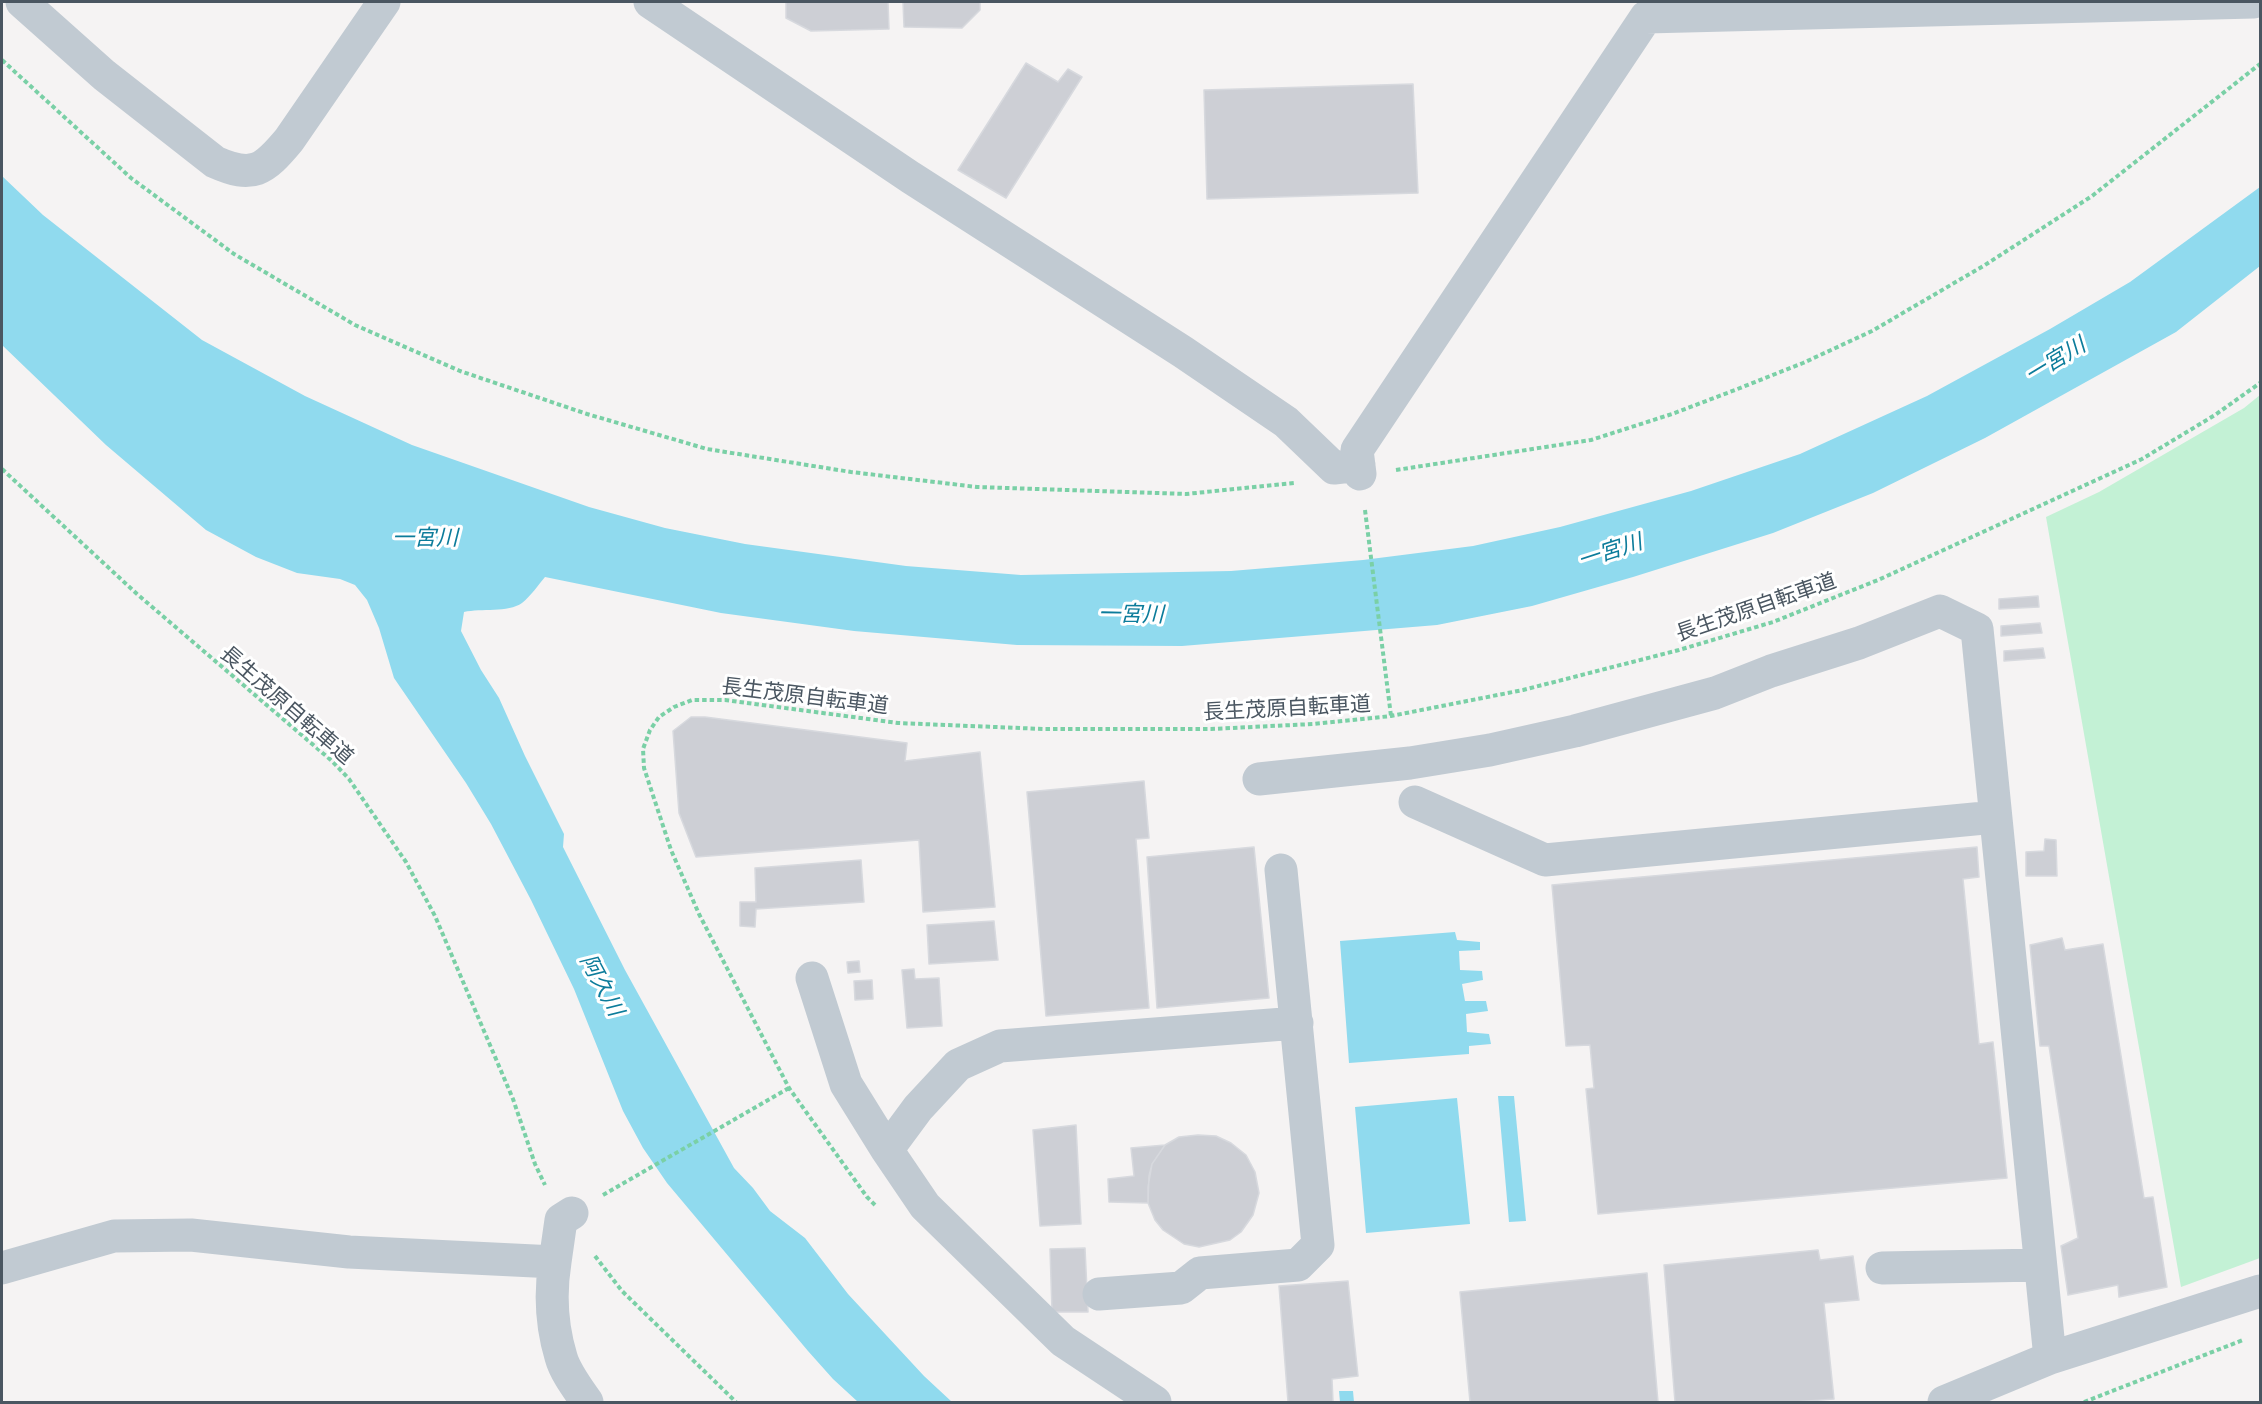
<!DOCTYPE html>
<html>
<head>
<meta charset="utf-8">
<style>
  body { margin:0 }
  #map { position:relative; width:2262px; height:1404px; overflow:hidden; background:#f5f3f3; font-family:Commissioner,sans-serif }
  canvas { display:block }
  .frame { position:absolute; inset:0; border:3px solid #4a5661; pointer-events:none }
</style>
</head>
<body>
<div id="map">
<canvas width="2262" height="1404"></canvas>
<div class="frame"></div>
</div>
<script>
const context = document.querySelector('canvas').getContext('2d');
context.lineJoin = 'round';
function fillPath(path, color) { context.fillStyle = color; context.fill(path, 'evenodd'); }
function trace(path, color, width, dash) { context.strokeStyle = color; context.lineWidth = width; context.lineCap = dash ? 'butt' : 'round'; context.setLineDash(dash || []); context.stroke(path); }
function drawText(font, color, halo, rows, align = 'center') {
  context.font = font + ' Commissioner,"Noto Sans JP",sans-serif'; context.lineWidth = 6; context.setLineDash([]); context.textBaseline = 'middle'; context.strokeStyle = halo; context.fillStyle = color; for (const [text, x, y, turn = 0] of rows) {
    context.save(); context.translate(x, y); context.rotate((+turn || 0) * Math.PI / 180); context.textAlign = isNaN(turn) ? turn : align; if (halo) context.strokeText(text, 0, 0); context.fillText(text, 0, 0); context.restore();
  }
}
fillPath(new Path2D(`
  M2260 395V1258L2181 1287 2046 517 2099 492 2244 408Z`), '#c3f1d5');
fillPath(new Path2D(`
  M2 176 43 215 202 340 305 396 412 445 589 507 665 528 745 544 906 566 1021 575 1231 571 1363 560 1473 546 1560 527 1691 491 1800 454 1927 396 2050 329 2130 282 2260 187V266L2176 332 1985 438 1873 493 1773 533 1633 577 1532 606 1437 625 1182 646 1017 645 854 631 721 613 545 577C538 585 531 596 522 603 508 613 481 608 464 612L461 631 481 670 499 698 525 756 564 834 563 847 625 970 734 1168 753 1188 770 1211 805 1238 848 1294 924 1376 952 1402H858L833 1379 808 1351 667 1183 643 1148 623 1111 574 989 531 900 491 824 466 783 394 678 379 628 367 600 355 585 340 579 297 573 256 557 206 530 106 445 2 345Z
  M1455 932 1457 940 1480 942V950L1459 951 1460 970 1482 971 1483 980 1462 984 1465 1001H1486L1488 1011 1466 1014 1467 1032 1489 1034 1491 1044 1469 1046V1054L1349 1063 1340 941Z
  M1498 1096H1514L1526 1221 1509 1222Z
  M1457 1098 1470 1224 1366 1233 1355 1107Z
  M1339 1391H1353L1354 1402H1340Z`), '#90daee');
const building = new Path2D(`
  M786 2H888L889 29 811 31 786 18Z
  M903 2H980V10L962 28 904 27Z
  M1026 63 1058 82 1068 69 1082 77 1006 198 958 170Z
  M1413 84 1418 193 1207 199 1204 90Z
  M2038 596 2039 607 1999 609V599Z
  M2040 623 2042 633 2001 636V626Z
  M2043 648 2045 658 2004 661V651Z
  M691 717H705L907 743 905 761 980 752 995 907 923 912 919 840 696 857 679 813 673 731Z
  M1144 781 1149 838 1136 839 1149 1008 1046 1016 1027 792Z
  M2045 839 2056 840 2057 876H2026V852L2044 851Z
  M1254 847 1269 998 1157 1008 1147 857Z
  M1977 847 1979 877 1963 879 1979 1044 1993 1042 2007 1178 1598 1214 1586 1089 1594 1088 1590 1045 1566 1046 1552 885Z
  M861 860 864 902 756 909 755 927 740 926V902H756L755 868Z
  M994 921 998 960 929 964 927 925Z
  M2062 938 2065 950 2103 944 2144 1198 2153 1197 2167 1287 2119 1297 2118 1285 2068 1295 2061 1246 2078 1238 2049 1046H2040L2030 945Z
  M859 961 860 972 848 973 847 962Z
  M914 969 915 979 939 978 942 1026 907 1028 902 970Z
  M872 980 873 999 855 1000 854 981Z
  M1076 1125 1081 1224 1040 1226 1033 1130Z
  M1198 1135 1216 1136 1231 1143 1246 1155 1255 1172 1259 1193 1253 1215 1241 1232 1230 1240 1199 1247 1184 1244 1163 1230 1155 1220 1148 1203V1187L1152 1164 1165 1145 1179 1137Z
  M1165 1145 1152 1164 1149 1176 1148 1203 1109 1202 1108 1179 1134 1176 1131 1148Z
  M1085 1248 1088 1312H1052L1050 1249Z
  M1818 1250 1820 1260 1853 1256 1859 1300 1824 1303 1834 1399 1795 1402H1675L1664 1265Z
  M1647 1273 1658 1402H1470L1460 1292Z
  M1348 1281 1358 1376 1332 1379 1333 1402H1288L1279 1286Z`);
fillPath(building, '#cdcfd5');
trace(building, '#d7d9de', 1.5);
trace(new Path2D(`
  M2 60 131 178 234 254 355 325 460 371 587 414 707 449 851 472 977 487 1186 494 1294 483
  M2 469 137 594 332 761 349 779 406 862 435 916 513 1099 535 1164 545 1185
  M1396 470 1591 440 1672 414 1735 390 1803 363 1872 331 1985 265 2092 196 2260 64
  M1365 510 1391 716
  M603 1195 789 1088
  M875 1205 867 1197 789 1088 699 914 671 850 644 768 643 749 650 730 659 717 674 707 692 700H725L898 723 1043 729H1211L1313 724 1391 716 1523 690 1679 650 1773 622 1878 580 2142 459 2215 415 2260 383
  M595 1256 622 1291 736 1402
  M2084 1402 2243 1340`), '#7ad0a6', 4, [4.5, 3]);
trace(new Path2D(`
  M22 2 104 75 215 162C253 179 264 170 289 140L384 2
  M650 2 910 177 1183 352 1286 422 1334 468 1359 465
  M1360 474 1357 450 1646 17 2254 2
  M1259 779 1410 763 1490 750 1575 731 1715 693 1771 671 1859 643 1940 611 1977 629 2050 1358
  M1415 802 1545 860 1995 817
  M812 978 846 1084 887 1150
  M555 1262 561 1220 572 1213
  M2 1268 114 1236 191 1235 349 1252 555 1262C550 1293 552 1327 561 1357 565 1372 578 1389 587 1402
  M1882 1268 2040 1265
  M1099 1294 1181 1288 1200 1273 1298 1265 1318 1245 1281 870
  M1155 1402 1063 1341 925 1206 887 1150 918 1108 958 1065 1000 1046 1297 1023
  M1944 1402 2050 1358 2260 1291`), '#c1cad2', 33);
drawText('21px', '#4a5661', '#fff', [
  ["長生茂原自転車道",1756,607,-19],
  ["長生茂原自転車道",805,696,7],
  ["長生茂原自転車道",287,705,41],
  ["長生茂原自転車道",1287,708,-3]
]);
drawText('italic 22px', '#0c7c9b', '#fff', [
  ["一宮川",2055,360,-31],
  ["一宮川",425,538],
  ["一宮川",1610,551,-18],
  ["一宮川",1131,614,1],
  ["阿久川",602,985,62]
]);
</script>
</body>
</html>
